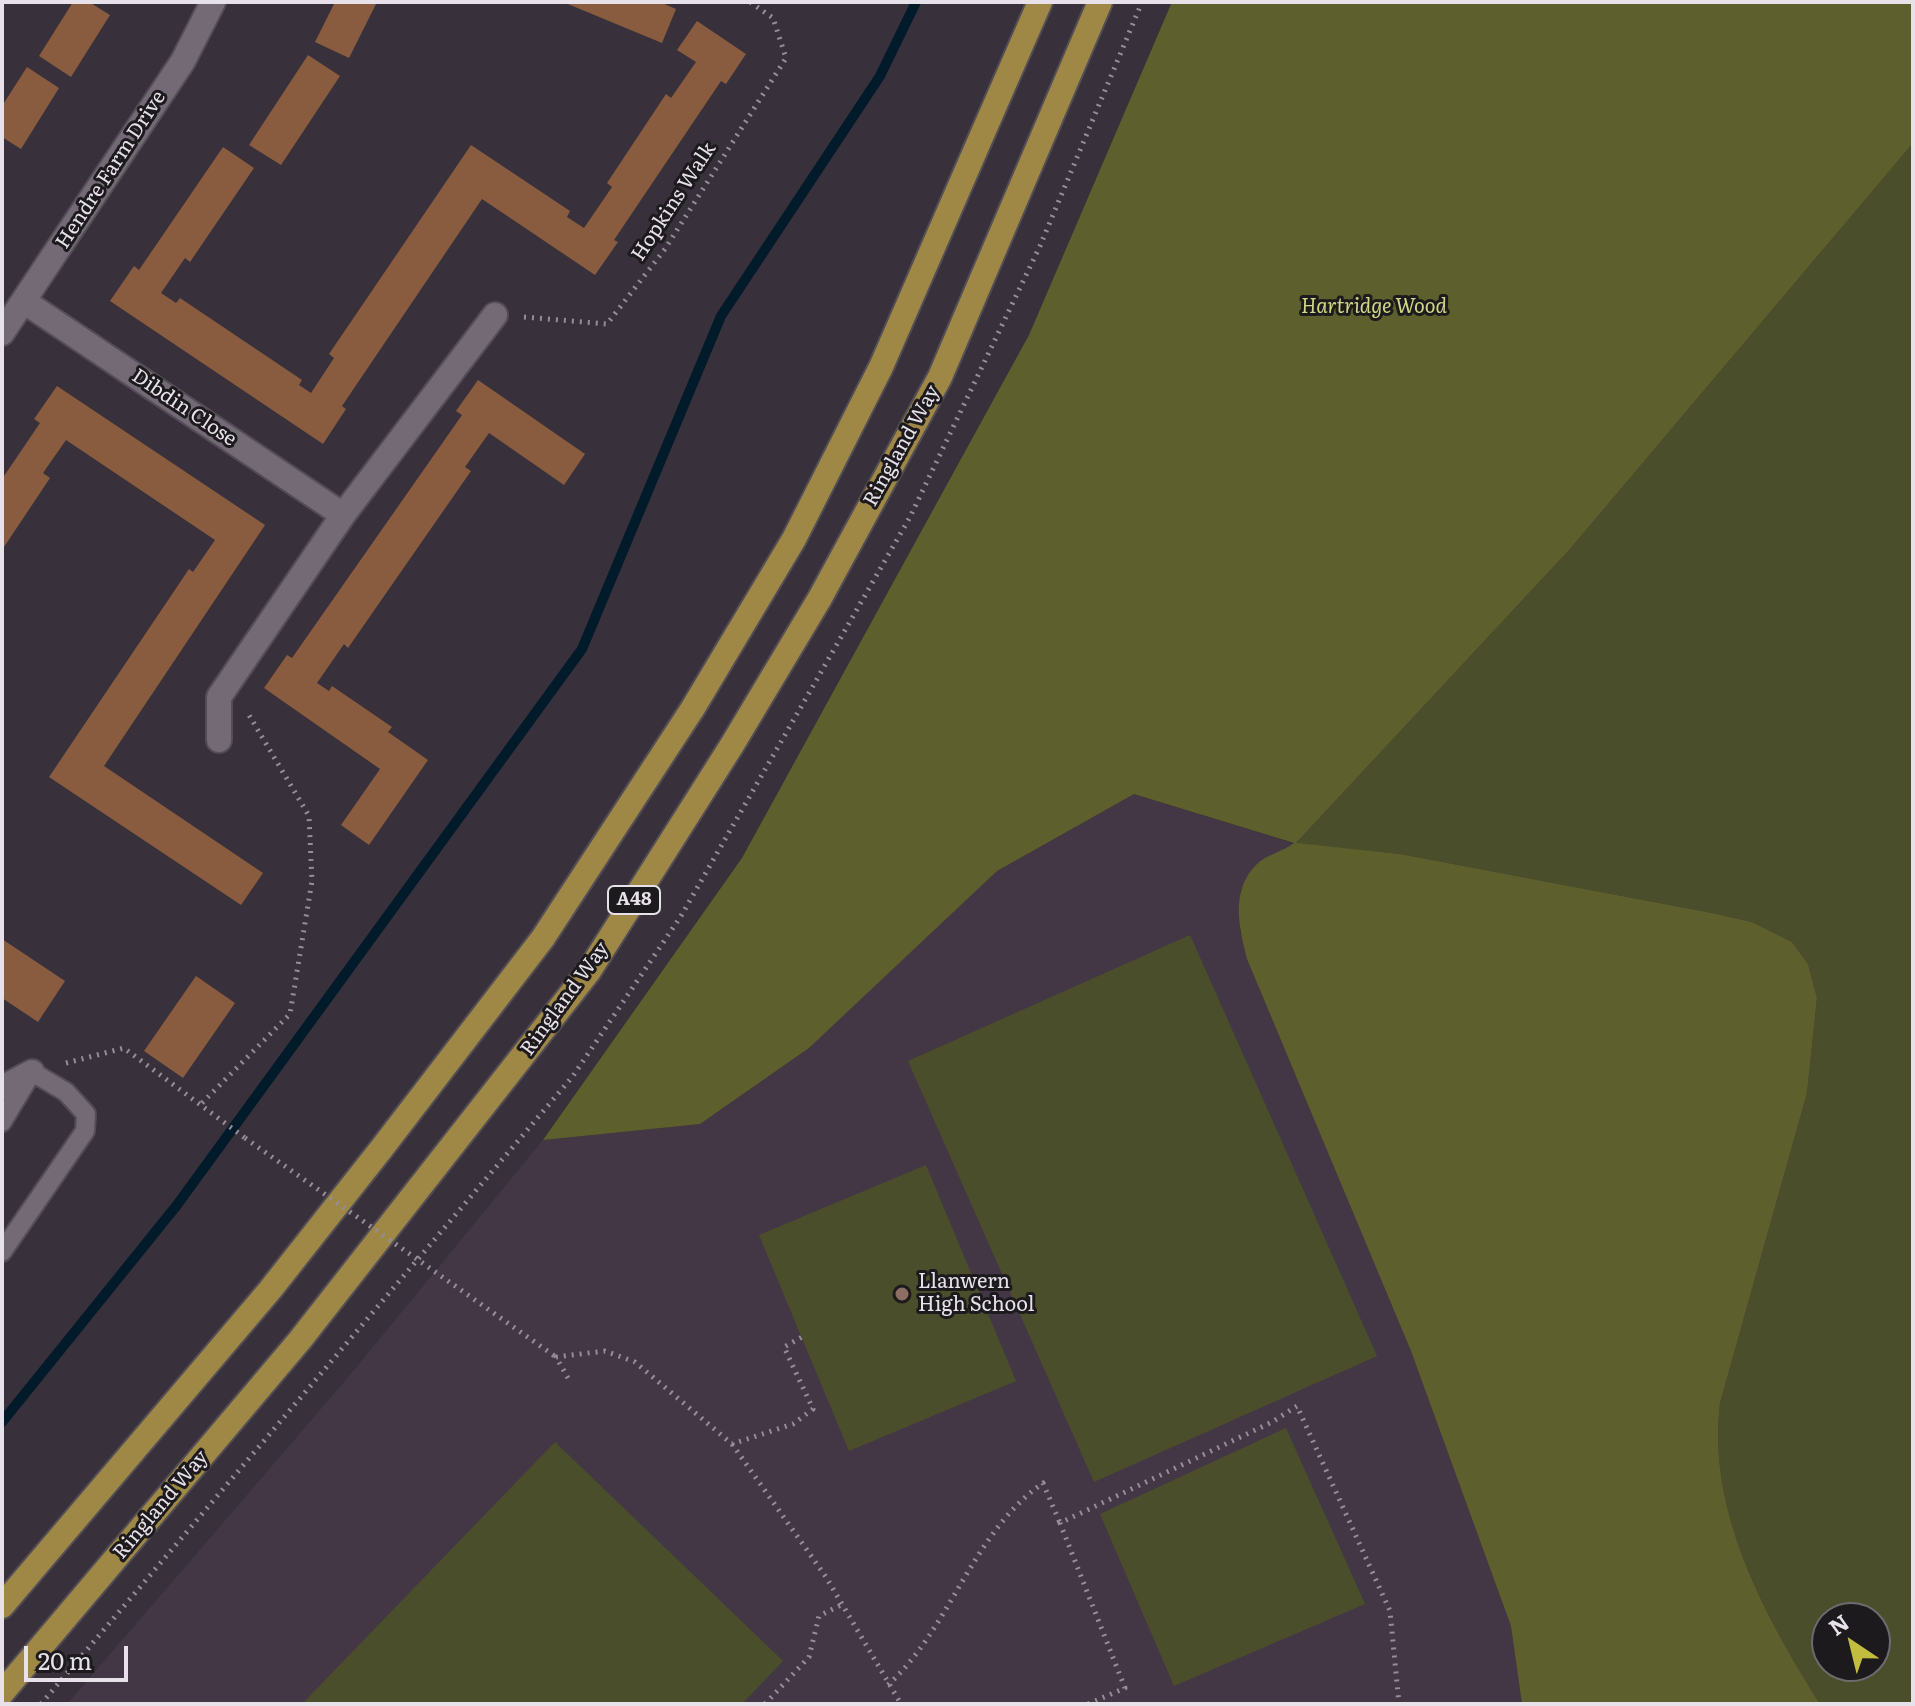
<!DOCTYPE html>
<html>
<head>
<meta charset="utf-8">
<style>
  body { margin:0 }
  #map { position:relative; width:1915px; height:1706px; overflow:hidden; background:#38303a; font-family:Literata,serif }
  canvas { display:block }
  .frame { position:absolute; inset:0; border:4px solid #e7e2e9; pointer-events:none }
  .north { position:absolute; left:1811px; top:1602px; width:80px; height:80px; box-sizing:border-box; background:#1d1a1e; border:2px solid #6e6a6f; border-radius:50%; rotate:325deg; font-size:22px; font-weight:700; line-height:32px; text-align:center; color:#e7e2e9 }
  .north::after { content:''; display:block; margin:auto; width:28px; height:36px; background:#c3bd3f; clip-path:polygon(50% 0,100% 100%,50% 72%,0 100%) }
  .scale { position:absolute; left:24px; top:1646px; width:104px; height:36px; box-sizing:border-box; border:4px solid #e7e2e9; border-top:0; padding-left:10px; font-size:24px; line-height:28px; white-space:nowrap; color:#e7e2e9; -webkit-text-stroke:6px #1d1a1e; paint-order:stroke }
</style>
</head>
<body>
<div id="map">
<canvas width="1915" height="1706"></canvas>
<div class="frame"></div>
<div class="north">N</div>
<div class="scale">20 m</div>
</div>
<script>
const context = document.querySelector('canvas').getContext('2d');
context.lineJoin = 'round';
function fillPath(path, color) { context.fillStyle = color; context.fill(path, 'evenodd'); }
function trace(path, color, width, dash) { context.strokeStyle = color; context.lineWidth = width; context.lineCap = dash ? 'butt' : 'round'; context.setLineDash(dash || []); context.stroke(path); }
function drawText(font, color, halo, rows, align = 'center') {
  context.font = font + ' Literata,serif'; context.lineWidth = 6; context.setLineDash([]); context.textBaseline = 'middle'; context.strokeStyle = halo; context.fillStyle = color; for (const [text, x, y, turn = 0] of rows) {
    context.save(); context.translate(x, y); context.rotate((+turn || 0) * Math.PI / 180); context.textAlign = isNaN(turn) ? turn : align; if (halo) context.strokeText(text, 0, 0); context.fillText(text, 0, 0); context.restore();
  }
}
fillPath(new Path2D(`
  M1134 794 1295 844 1257 864 1240 891V931L1247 959 1411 1351 1511 1626 1522 1704H67L345 1381 543 1140 700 1124 809 1048 997 871Z`), '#433746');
fillPath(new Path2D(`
  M1913 143V1704H1820C1764 1614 1707 1511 1720 1403L1807 1093 1817 998 1808 964 1792 942 1752 922 1712 913 1400 854 1295 844 1570 549ZM1827 1618H1875V1666H1827Z
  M1190 935 1377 1356 1094 1482 908 1061Z
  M926 1165 1016 1381 849 1451 759 1235Z
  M1286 1428 1365 1604 1174 1686 1100 1514Z
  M555 1442 783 1661 742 1704H302Z`), '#4b4e2a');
fillPath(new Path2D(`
  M1172 2H1913V143L1570 549 1296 843 1400 854 1712 913 1752 922 1792 942 1808 964 1817 998 1807 1093 1720 1403C1707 1511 1764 1614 1820 1704H1522L1511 1626 1411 1351 1247 959C1239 927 1230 890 1257 864 1266 855 1284 851 1294 843L1134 794 997 871 809 1048 700 1124 543 1140 742 858 1029 335Z`), '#5d602c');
trace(new Path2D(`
  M2 1422 177 1205 582 649 721 316 880 76 916 2`), '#011b2a', 10);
fillPath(new Path2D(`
  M73 2H89L110 15 71 77 39 56Z
  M335 2H377L349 58 315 42Z
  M563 2H660L676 9 662 43Z
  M697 21 746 54 726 84 721 81 614 240 618 242 595 275 482 199 342 406 346 409 323 444 110 301 134 266 139 270 223 147 254 168 190 262 185 258 161 293 176 303 180 298 302 380 299 385 311 393 334 358 329 354 471 145 570 211 567 217 584 228 612 187 607 183 666 94 671 98 696 62 677 50Z
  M308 55 340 76 281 165 249 145Z
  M27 67 59 88 21 149 2 137V106Z
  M478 380 585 454 564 485 489 433 465 467 471 471 348 648 344 644 317 683 329 691 332 686 392 727 388 732 428 760 369 845 341 825 380 769 264 688 287 655 292 658 462 415 456 411Z
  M57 386 265 525 104 766 263 873 241 905 49 777 189 569 193 572 215 540 66 440 43 473 50 478 2 550V479L40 423 34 419Z
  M2 939 65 981 38 1022 2 998Z
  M196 976 235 1003 183 1078 144 1051Z`), '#8a5c3f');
const lane = new Path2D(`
  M2 1122 32 1072 66 1092 86 1114 85 1131 2 1252`);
const street = new Path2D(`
  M25 302 343 515
  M2 333 183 61 213 2
  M219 740V697L343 515 495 315
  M2 1088 32 1072`);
const primary = new Path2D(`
  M2 1606 270 1290 382 1148 543 938 693 708 794 539 881 367 1040 2
  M2 1693 300 1340 589 971 732 745 820 598 940 377 1100 2`);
trace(lane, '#534d55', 22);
trace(street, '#534d55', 28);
trace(primary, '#534d55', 28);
trace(new Path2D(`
  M524 317 607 324 665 249 786 58 773 18 750 2
  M66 1063 124 1048 245 1138
  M202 1103 290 1014 312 881 309 816 249 715
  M568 1378 556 1357 605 1351 635 1362 732 1444 793 1424 813 1409 784 1347 802 1337
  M732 1444 826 1577 901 1704
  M888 1685C952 1626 971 1534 1043 1483L1060 1523
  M41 1704 573 1076 681 916 910 517 1040 246 1142 2
  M765 1704 809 1657 819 1616 841 1605
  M1088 1704 1125 1688 1060 1523 1272 1422 1297 1406 1390 1611 1399 1704`), '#958e97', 5, [2, 6]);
trace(lane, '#736a76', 18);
trace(street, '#736a76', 24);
trace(primary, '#9f8846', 24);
trace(new Path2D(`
  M245 1138 556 1357`), '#958e97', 5, [2, 6]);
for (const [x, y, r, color] of [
  [902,1294,8,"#8d6e63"]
]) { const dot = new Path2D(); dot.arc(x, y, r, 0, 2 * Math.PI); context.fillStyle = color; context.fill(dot); trace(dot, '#1d1a1e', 3); }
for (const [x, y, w] of [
  [634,900,52]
]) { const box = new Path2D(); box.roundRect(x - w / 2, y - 14, w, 28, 6); context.fillStyle = '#1d1a1e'; context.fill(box); trace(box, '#e7e2e9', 2); }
drawText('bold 18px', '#e7e2e9', null, [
  ["A48",634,900]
]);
drawText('20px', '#e7e2e9', '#1d1a1e', [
  ["Hendre Farm Drive",111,170,-57],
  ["Hopkins Walk",674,202,-57],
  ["Dibdin Close",184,408,34],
  ["Ringland Way",902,446,-61],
  ["Ringland Way",565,999,-54],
  ["Ringland Way",161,1505,-50]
]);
drawText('italic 20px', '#d0d786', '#1d1a1e', [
  ["Hartridge Wood",1374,307]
]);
drawText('20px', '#e7e2e9', '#1d1a1e', [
  ["Llanwern",918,1282],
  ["High School",918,1305]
], 'left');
</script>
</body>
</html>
